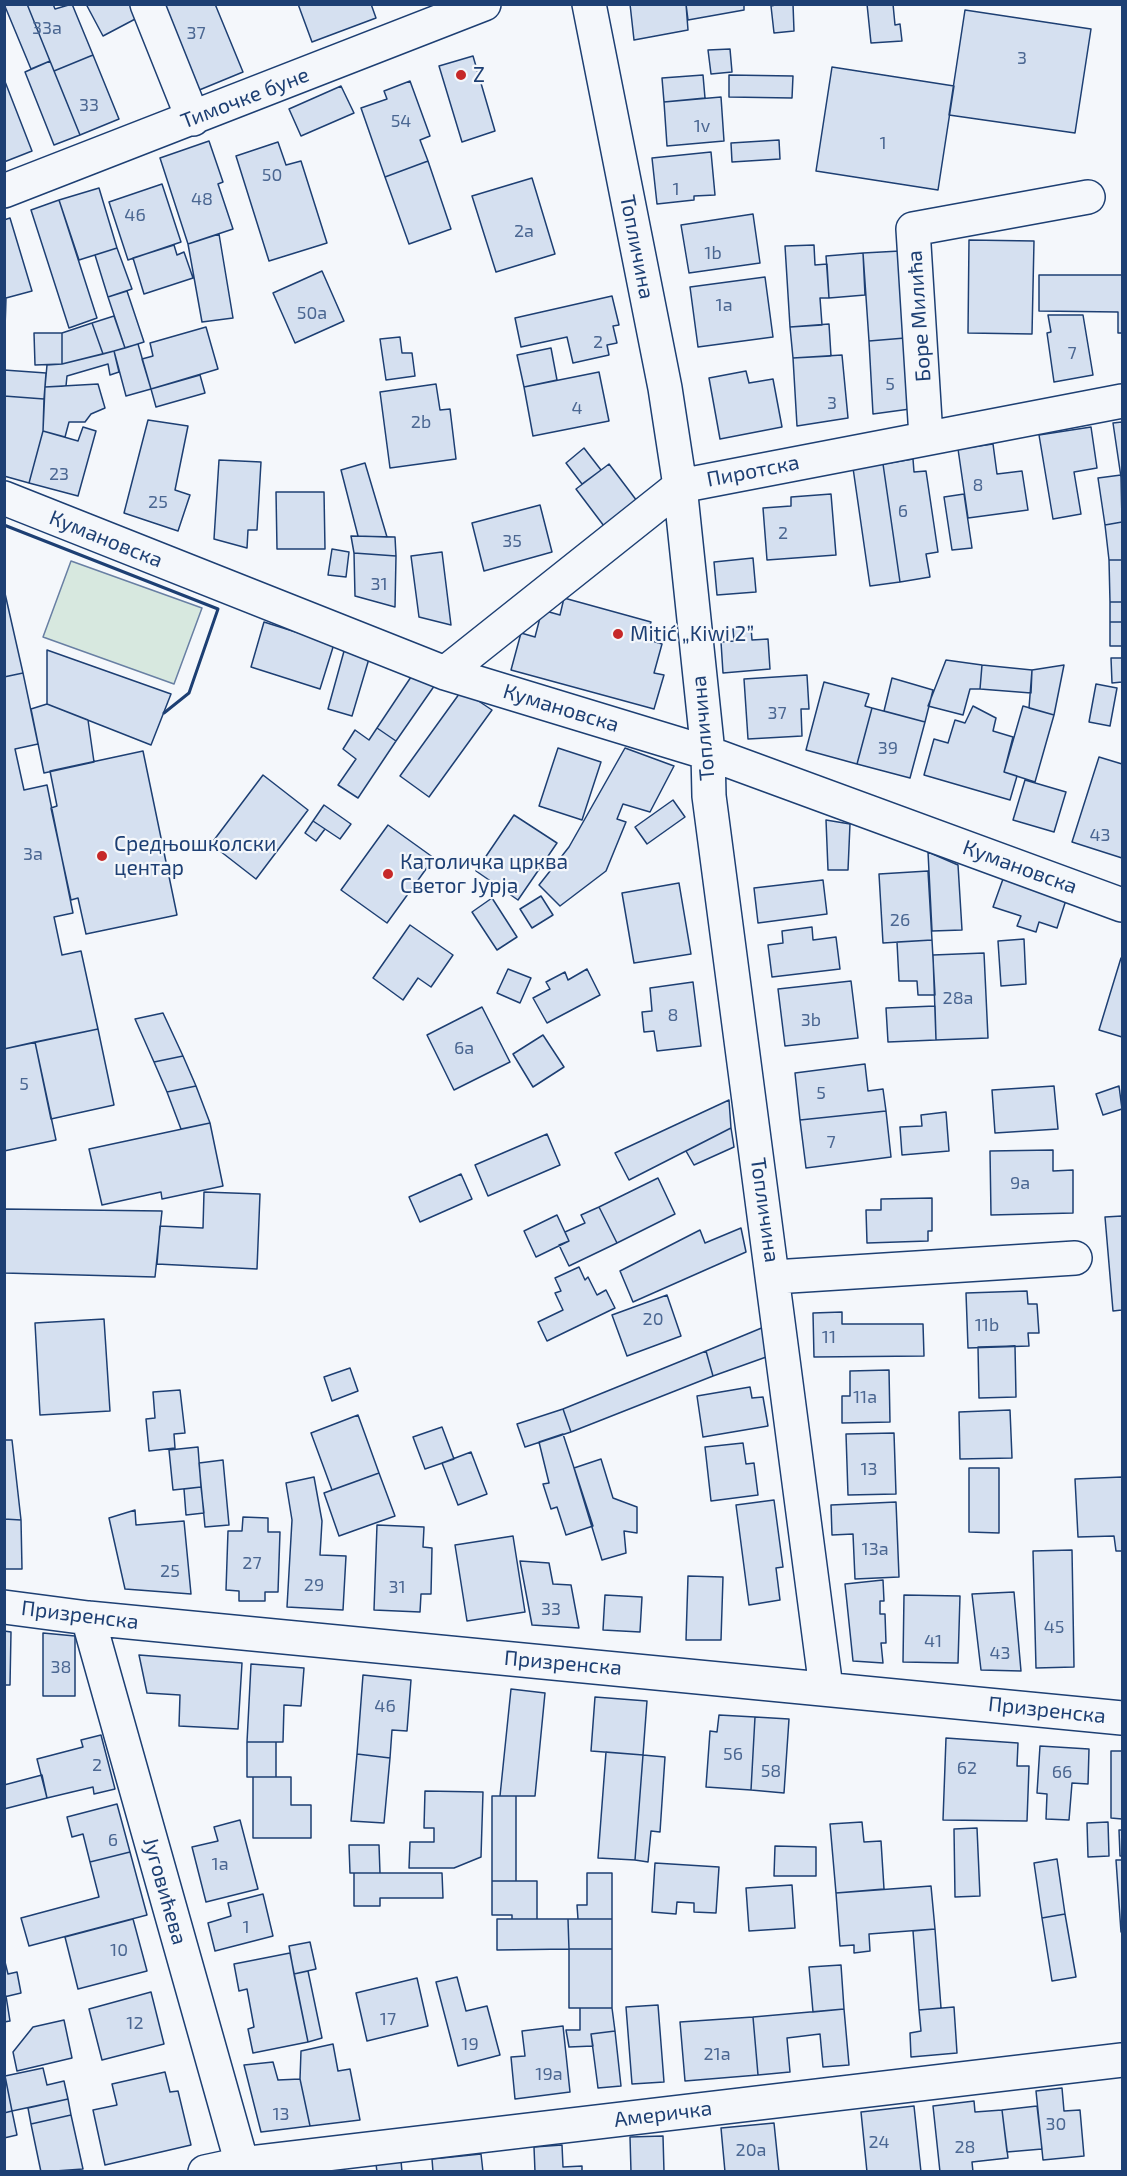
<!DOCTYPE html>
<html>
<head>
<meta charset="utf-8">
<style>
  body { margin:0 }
  #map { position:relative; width:1127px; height:2176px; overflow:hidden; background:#f4f7fb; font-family:"Exo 2",sans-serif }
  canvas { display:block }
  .frame { position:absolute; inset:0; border:6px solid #1d3f73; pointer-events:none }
</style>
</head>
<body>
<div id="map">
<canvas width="1127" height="2176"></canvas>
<div class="frame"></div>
</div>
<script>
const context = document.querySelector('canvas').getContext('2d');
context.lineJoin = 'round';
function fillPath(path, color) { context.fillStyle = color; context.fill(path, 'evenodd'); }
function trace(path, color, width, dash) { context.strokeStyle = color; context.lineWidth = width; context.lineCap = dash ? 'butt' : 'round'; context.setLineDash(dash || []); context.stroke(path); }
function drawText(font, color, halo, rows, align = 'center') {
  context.font = font + ' "Exo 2",sans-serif'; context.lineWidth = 4.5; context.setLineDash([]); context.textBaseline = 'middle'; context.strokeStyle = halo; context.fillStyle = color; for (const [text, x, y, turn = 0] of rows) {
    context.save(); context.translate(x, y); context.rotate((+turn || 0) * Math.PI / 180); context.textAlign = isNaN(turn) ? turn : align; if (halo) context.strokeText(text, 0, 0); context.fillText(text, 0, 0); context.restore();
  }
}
const green = new Path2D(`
  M71 561 202 608 174 684 43 637Z`);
fillPath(green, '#d7e8df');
trace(green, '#687fa3', 1.5);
const building = new Path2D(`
  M4 4H27L50 61 31 69Z
  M27 4H53L55 9 72 4 93 55 54 71Z
  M86 4H132L139 17 103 36Z
  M156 4H215L243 72 192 93Z
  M298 4H371L376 18 312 42Z
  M630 4H686L688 30 634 40Z
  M686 4H744V10L688 20Z
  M780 4H793L794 31 774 33 771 6Z
  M867 4H893L895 25 900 24 902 41 871 43Z
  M965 10 1091 29 1075 133 949 115Z
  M730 49 732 72 711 74 708 50Z
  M93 55 119 119 80 135 54 71Z
  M473 56 495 131 462 142 439 66Z
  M50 61 80 135 54 145 25 72Z
  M832 67 954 86 938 190 816 171Z
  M703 75 705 98 664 102 662 78Z
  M729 75 793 76 792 98 729 97Z
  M4 79 32 151 4 162Z
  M410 81 430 136 420 140 428 161 385 177 361 108 387 99 384 91Z
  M341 86 354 113 301 136 289 109Z
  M721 97 724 141 667 146 664 102Z
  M779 140 780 159 732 162 731 143Z
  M209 141 223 182 218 184 233 229 188 244 160 158Z
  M278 142 286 165 301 161 327 243 269 261 236 156Z
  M711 152 715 195 694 196V200L657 204 652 158Z
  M428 161 451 229 409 244 385 177Z
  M532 178 555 254 496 272 472 196Z
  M162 184 181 242 128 260 109 202Z
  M99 188 117 248 79 260 59 200Z
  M59 200 97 318 69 328 31 210Z
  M753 214 760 263 689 273 681 225Z
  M10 218 32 291 6 298 4 359V220Z
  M219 234 233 318 202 322 188 244Z
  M969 240 1034 241 1032 334 968 333Z
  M174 245 177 255 184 252 193 278 144 294 133 258Z
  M814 245 815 265 827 264 829 298H820L822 325 790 327 785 246Z
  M117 248 132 289 108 297 95 255Z
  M900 251 905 338 869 341 863 253Z
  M863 253 865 295 829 298 826 256Z
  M322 271 344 321 295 343 273 293Z
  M1039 275H1122V333H1118V312L1039 311Z
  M765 277 773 337 698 347 690 287Z
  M127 291 144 342 125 348 108 297Z
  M612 296 619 325 613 326 617 343 607 345 609 355 573 363 567 337 521 347 515 318Z
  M1048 315H1083L1093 375 1054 382 1047 333 1051 332Z
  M114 316 125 348 103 354 92 323Z
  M92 323 103 354 62 364V333Z
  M829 324 831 356 793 358 790 327Z
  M206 327 218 369 151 389 142 359 153 356 150 343Z
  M34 333H62V364L35 365Z
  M400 337 402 353H412L415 376 386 380 380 339Z
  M905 338 910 409 873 414 869 341Z
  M138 344 151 389 126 396 114 351Z
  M551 348 557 380 524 387 517 355Z
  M114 351 119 372 110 375 108 364 67 376 66 386 45 387 47 365 62 364Z
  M842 355 848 418 797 426 793 358Z
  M4 370 46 373 44 399 4 396Z
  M746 371 749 383 773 379 782 427 720 439 709 378Z
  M599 372 609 421 533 436 524 387Z
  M200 375 205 393 156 407 151 389Z
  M98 384 105 408 91 414 85 422H69L65 437 43 431 45 387Z
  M436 384 440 410 450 409 456 459 390 468 380 392Z
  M4 396 44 399 43 431 29 483 4 476Z
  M148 420 188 426 175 490 190 495 178 531 124 513Z
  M1122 422V484L1113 423Z
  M83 427 96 431 78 496 29 483 43 431 78 441Z
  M1091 427 1097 468 1074 472 1081 514 1053 519 1039 435Z
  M993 444 997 474 1022 471 1028 510 968 518 958 449Z
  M584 448 601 470 582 484 566 463Z
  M913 459 914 472 926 471 938 552 926 554 930 577 900 582 883 464Z
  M219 460 261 462 257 530H248L247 548 214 539Z
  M365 463 387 537 358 536 341 470Z
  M609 464 640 505 607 530 576 489Z
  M883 464 900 582 870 586 853 468Z
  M1121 475 1122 522 1105 525 1098 478Z
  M276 492H324L325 549H277Z
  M831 494 836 555 767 560 763 508 791 506V497Z
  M964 494 972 548 952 550 944 497Z
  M540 505 552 552 484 571 472 523Z
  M1122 522V560H1109L1105 525Z
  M351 536 395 537 396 556 354 553Z
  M332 549 349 552 346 577 328 575Z
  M442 552 451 625 419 617 411 556Z
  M354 553 396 556 395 607 355 596Z
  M753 558 756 592 717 595 714 562Z
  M1109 560H1122V602H1110Z
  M4 589 23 673 4 677Z
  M564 598 651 622 646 639 662 644 654 673 664 675 654 709 511 670 521 633 535 637 542 610 560 615Z
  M1110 602H1122V622H1110Z
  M264 622 334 644 320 689 251 667Z
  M1110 622H1122V646H1110Z
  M751 627 752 640 768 639 770 669 723 673 721 642 734 641 733 629Z
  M346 644 371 652 352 716 328 709Z
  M47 650 171 694 151 745 47 704Z
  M1111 658H1122V682L1112 683Z
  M946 660 982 665 980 689H970L963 715 928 706Z
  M982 665 1032 670 1031 693 980 689Z
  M1064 665 1054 715 1029 708 1032 670Z
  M417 668 437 682 396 741 377 728Z
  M23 673 38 744 15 749 24 790 47 785 73 913 54 917 62 955 81 951 98 1029 4 1049V677Z
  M807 675 809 709H801L802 736 748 739 744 679Z
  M892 678 933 690 925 722 884 711Z
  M824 682 869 694 865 706 872 708 857 764 806 750Z
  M1096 684 1117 688 1110 726 1089 722Z
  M462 690 492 710 429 797 400 776Z
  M47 704 88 720 94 762 44 773 31 709Z
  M973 706 996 718 993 731 1013 737 1004 772 1017 776 1010 800 924 775 934 739 948 743 955 720 965 723Z
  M1023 706 1054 715 1035 782 1004 772Z
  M872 708 925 722 910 778 857 764Z
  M377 728 396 741 358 798 338 785 356 759 343 749 355 730 369 740Z
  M558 748 601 762 582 820 539 806Z
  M625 748 674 766 650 812 623 804 617 819 626 822 606 871 560 906 539 885 569 847Z
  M143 751 177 915 86 934 78 898 71 900 51 808 57 806 50 771Z
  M1099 757 1122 764V858L1072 842Z
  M263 775 308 810 256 879 211 844Z
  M1025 780 1066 792 1054 832 1013 820Z
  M673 800 685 817 647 844 635 827Z
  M324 805 351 824 340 839 313 821Z
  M514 815 557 843 518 900 476 871Z
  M826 820 850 824 848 870H828Z
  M313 821 325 829 316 841 305 833Z
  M388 825 434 858 387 923 341 890Z
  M928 852 958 865 962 930 932 931Z
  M928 871 932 940 883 943 879 874Z
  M1003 879 1066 900 1057 928 1039 922 1036 932 1017 926 1021 916 993 907Z
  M823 880 827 914 758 923 754 888Z
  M679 883 691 954 634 963 622 893Z
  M541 896 553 915 532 928 520 909Z
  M492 898 517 937 497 950 472 912Z
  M410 925 453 955 431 987 418 978 403 1000 373 978Z
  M812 927 813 940 836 937 840 969 772 977 768 945 783 943 782 931Z
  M1024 939 1026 984 1001 986 998 941Z
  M932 940 935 995H918L917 981H899L897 942Z
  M984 953 988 1038 936 1040 933 955Z
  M1121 958H1122V1037L1099 1030Z
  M508 969 531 978 520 1003 497 993Z
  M587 969 600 995 547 1023 533 998 550 989 546 982 565 972 568 980Z
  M851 981 858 1038 785 1046 778 989Z
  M693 982 701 1046 657 1051 654 1031 644 1032 642 1012 652 1011 650 988Z
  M935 1006 936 1040 888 1042 886 1008Z
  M482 1007 510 1062 454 1090 427 1035Z
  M163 1013 183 1056 154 1062 135 1019Z
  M98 1029 114 1105 51 1119 35 1042Z
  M543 1035 564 1067 533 1087 513 1054Z
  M35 1042 56 1140 4 1151V1049Z
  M183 1056 196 1086 167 1092 154 1062Z
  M865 1064 868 1091 883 1089 886 1111 800 1120 795 1073Z
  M196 1086 210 1123 181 1129 167 1092Z
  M1054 1086 1058 1129 995 1133 992 1090Z
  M1119 1086 1122 1109 1103 1115 1096 1094Z
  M729 1100 731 1128 629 1180 615 1153Z
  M886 1111 891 1157 806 1168 800 1120Z
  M946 1112 949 1151 902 1155 900 1127 922 1126 921 1115Z
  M210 1123 223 1186 162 1199 161 1192 102 1205 89 1149Z
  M731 1128 734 1147 694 1165 686 1151Z
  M547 1134 560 1165 488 1196 475 1165Z
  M1053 1150V1171L1073 1170V1213L991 1215 990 1151Z
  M461 1174 472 1199 420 1222 409 1197Z
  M658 1178 675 1214 617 1243 599 1207Z
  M204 1192 260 1194 257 1269 157 1264 160 1226 203 1228Z
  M932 1198V1231H928V1241L867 1243 866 1210H881V1199Z
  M599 1207 617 1243 569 1266 559 1245 569 1241 565 1232 585 1223 581 1215Z
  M4 1209 162 1211 155 1277 4 1273Z
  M557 1215 569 1241 536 1257 524 1231Z
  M1122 1216V1310L1113 1311 1105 1217Z
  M741 1228 746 1252 633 1302 620 1271 700 1230 705 1243Z
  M579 1267 585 1280 588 1277 597 1295 606 1290 615 1308 547 1341 538 1322 563 1310 555 1293 561 1291 555 1278Z
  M1027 1291 1028 1304H1037L1039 1333H1028L1029 1346 968 1348 966 1293Z
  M667 1295 681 1336 627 1356 612 1315Z
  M842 1312V1324H923L924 1356 814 1357 813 1313Z
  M104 1319 110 1411 40 1415 35 1323Z
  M764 1327 769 1356 713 1376 706 1351Z
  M1015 1346 1016 1397 979 1398 978 1347Z
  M706 1351 713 1376 571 1432 563 1409Z
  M350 1368 358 1391 332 1401 324 1377Z
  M889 1370 890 1422 842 1423V1396H850V1371Z
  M750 1387 752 1398 763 1397 768 1426 703 1437 697 1396Z
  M180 1390 185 1433 174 1434 175 1448 149 1451 146 1419 155 1418 153 1392Z
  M563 1409 571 1432 525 1447 517 1424Z
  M1010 1410 1012 1458 960 1459 959 1412Z
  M358 1415 379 1473 332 1490 311 1433Z
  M442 1427 454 1459 425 1469 413 1437Z
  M894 1433 896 1494 848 1495 846 1434Z
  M563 1434 593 1526 566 1535 557 1507 551 1509 543 1484 549 1483 539 1442Z
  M4 1440H12L21 1520 4 1519Z
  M743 1443 746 1464 754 1463 758 1495 711 1501 705 1447Z
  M198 1447 201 1487 173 1490 169 1450Z
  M471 1452 487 1494 458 1505 442 1463Z
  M601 1459 613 1498 637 1507V1533L624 1531 626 1553 602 1560 574 1468Z
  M223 1460 229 1525 205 1527 199 1463Z
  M969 1468H999V1533L969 1532Z
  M379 1473 395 1516 339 1536 324 1493Z
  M314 1477 322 1521 320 1555 346 1556 343 1610 287 1607 292 1520 286 1483Z
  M1122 1477V1551H1116L1114 1536 1078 1537 1075 1479Z
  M201 1487 204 1513 186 1515 184 1489Z
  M774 1500 783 1567 776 1568 780 1600 749 1605 736 1505Z
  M896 1502 899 1577 855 1579 853 1534 832 1535 831 1505Z
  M135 1510 136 1525 184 1521 191 1594 125 1589 109 1518Z
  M243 1517 268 1518V1532H280L278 1592H265V1601H239V1591L226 1590 228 1531H242Z
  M4 1519 21 1520 22 1569H4Z
  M377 1525 424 1527 423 1547 432 1548 431 1594H421L420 1612 374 1610Z
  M513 1536 525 1612 467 1621 455 1545Z
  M1072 1550 1074 1667 1036 1668 1033 1551Z
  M520 1561 549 1563 553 1584 571 1585 579 1628 532 1625Z
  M688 1576 723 1577 721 1640H686Z
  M883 1580 884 1601H880V1614H885L886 1643H881L883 1663 853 1661 845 1584Z
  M1014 1592 1021 1671 981 1670 972 1594Z
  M605 1595 642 1597 640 1632 603 1630Z
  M904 1595 960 1596 958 1663 903 1662Z
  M4 1631 11 1632 10 1685H4Z
  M43 1633 75 1636V1696H43Z
  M139 1655 242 1663 238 1729 179 1726 180 1695 147 1693Z
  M251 1664 304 1668 301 1706 284 1705 283 1742H247Z
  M363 1675 411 1680 407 1731 392 1730 390 1758 357 1754Z
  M511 1689 545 1693 535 1796H500Z
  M595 1697 647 1701 643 1755 591 1751Z
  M719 1715 755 1717 751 1790 706 1787 710 1731 717 1732Z
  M755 1717 789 1719 784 1793 751 1790Z
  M101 1735 115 1789 94 1794 93 1787 47 1798 37 1759 83 1747 81 1740Z
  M946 1738 1018 1743 1017 1766H1029L1027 1821 943 1820Z
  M247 1742H276V1777H247Z
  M1040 1746 1089 1749 1088 1784 1072 1783 1069 1820 1046 1819 1047 1794 1037 1793Z
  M1111 1751H1122V1819L1111 1818Z
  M606 1752 643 1755 635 1860 598 1858Z
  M357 1754 390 1758 384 1823 351 1821Z
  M643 1755 665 1757 660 1832 651 1831 648 1862 635 1860Z
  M42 1775 47 1798 4 1809V1785Z
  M253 1777H291V1805H311V1838H253Z
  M425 1791 483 1792 481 1857 454 1868H409L410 1842H434V1828H424Z
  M492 1796H516V1881H492Z
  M117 1804 130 1852 90 1862 83 1834 72 1837 67 1817Z
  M240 1820 258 1889 206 1902 192 1847 218 1841 214 1827Z
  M862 1822 864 1842 881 1841 884 1889 836 1893 830 1824Z
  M1108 1822 1109 1856 1088 1857 1087 1823Z
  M977 1828 980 1896 955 1897 954 1829Z
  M1119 1830H1122V1856H1120Z
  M349 1845H379L380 1873H350Z
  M775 1846 816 1847V1876H774Z
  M130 1852 147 1915 29 1946 21 1918 99 1897 90 1862Z
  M1057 1859 1065 1914 1042 1918 1034 1863Z
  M1116 1860H1122V1932H1121Z
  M655 1863 719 1867 716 1913 694 1912V1903L677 1902 676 1914 652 1912Z
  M354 1873H442L443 1898H380V1906H354Z
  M587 1873H612V1919H578L577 1905H587Z
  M492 1881H537V1919H512V1915H492Z
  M792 1885 795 1928 749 1931 746 1888Z
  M931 1886 935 1929 869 1934 870 1951 854 1953V1945L840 1946 836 1893Z
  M263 1894 273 1936 215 1951 208 1923 231 1916 228 1903Z
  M1065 1914 1076 1977 1052 1981 1042 1918Z
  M133 1919 147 1971 78 1989 65 1937Z
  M497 1919H568L569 1949 497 1950Z
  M568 1919H612V1949H569Z
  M935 1929 941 2008 919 2010 913 1931Z
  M310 1942 316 1969 294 1974 289 1946Z
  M569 1949H612V2008H569Z
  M290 1953 308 2042 253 2053 248 2029 254 2027 247 1989 239 1991 234 1964Z
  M4 1958 8 1974 17 1972 21 1993 4 1997Z
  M841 1965 844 2009 813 2012 809 1967Z
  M308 1971 322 2038 308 2042 294 1974Z
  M457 1977 466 2011 487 2006 500 2055 458 2066 436 1982Z
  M417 1978 428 2026 367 2041 356 1993Z
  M151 1992 164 2044 102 2060 89 2009Z
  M6 1996 10 2021 4 2022V1997Z
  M658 2005 664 2082 632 2084 626 2007Z
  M954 2007 957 2053 911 2057 910 2033 921 2031 919 2010Z
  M580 2008H612L615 2031 591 2034 593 2046 569 2047 566 2030H580Z
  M844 2009 849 2065 823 2067 820 2034 787 2038 790 2072 758 2075 753 2017Z
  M753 2017 758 2075 685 2081 680 2022Z
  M64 2020 72 2058 17 2071 13 2052 33 2027Z
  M563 2026 570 2092 515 2099 511 2057 525 2056 522 2031Z
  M615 2031 621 2086 598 2088 591 2034Z
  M333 2044 338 2071 350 2069 360 2120 310 2126 300 2079 301 2051Z
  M273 2062 278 2080 300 2079 310 2126 261 2132 244 2065Z
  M43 2068 47 2085 64 2081 68 2099 12 2111 5 2076Z
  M165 2072 170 2092 178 2091 191 2145 105 2165 93 2110 117 2105 112 2084Z
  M5 2076 12 2111 4 2113V2076Z
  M1062 2088 1064 2111 1080 2110 1084 2156 1043 2160 1036 2091Z
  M68 2099 71 2115 31 2124 28 2108Z
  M974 2101 975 2112 1002 2110 1008 2158 972 2162 973 2172H940L933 2106Z
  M914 2106 921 2172H867L861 2112Z
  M1037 2106 1042 2149 1007 2152 1002 2110Z
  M12 2111 17 2135 4 2138V2113Z
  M71 2115 83 2169 41 2172 31 2124Z
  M774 2123 779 2172H725L721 2128Z
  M663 2136 664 2172H631L630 2137Z
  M562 2145 563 2167 582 2166V2172H535L534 2147Z
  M481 2154 483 2172H433L432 2159Z
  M401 2161 402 2172H377L376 2164Z`);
fillPath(building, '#d5e0f0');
trace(building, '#1d3f73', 1.5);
const street = new Path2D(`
  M147 4 193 119
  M589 4 665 388 680 486 708 753 709 796 826 1688
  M4 191 484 4
  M926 437 913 229 1088 197
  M4 498 445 673 708 753 1122 905
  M445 673 680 486 1122 401
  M774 1277 1075 1258
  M4 1607 88 1618 1122 1718
  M88 1618 242 2164
  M205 2172 242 2164 1122 2060`);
trace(street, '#1d3f73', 36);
trace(street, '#f4f7fb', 33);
trace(new Path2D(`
  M4 525 218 609 189 693 164 713`), '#1d3f73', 3);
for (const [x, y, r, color] of [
  [461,75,6,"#c62828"],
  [618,634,6,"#c62828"],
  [102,856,6,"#c62828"],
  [388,874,6,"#c62828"]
]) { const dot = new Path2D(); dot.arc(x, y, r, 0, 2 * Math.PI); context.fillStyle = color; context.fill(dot); trace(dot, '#f4f7fb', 2); }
drawText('18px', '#4b6792', null, [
  ["33a",47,28],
  ["37",196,33],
  ["3",1022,58],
  ["33",89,105],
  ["54",401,121],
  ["1v",702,126],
  ["1",883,143],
  ["50",272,175],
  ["1",676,189],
  ["48",202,199],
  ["46",135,215],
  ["2a",524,231],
  ["1b",713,253],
  ["1a",724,305],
  ["50a",312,313],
  ["2",598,342],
  ["7",1072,353],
  ["5",890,384],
  ["3",832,403],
  ["4",577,408],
  ["2b",421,422],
  ["23",59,474],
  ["8",978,485],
  ["25",158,502],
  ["6",903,511],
  ["2",783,533],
  ["35",512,541],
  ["31",379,584],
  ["37",777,713],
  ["39",888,748],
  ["43",1100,835],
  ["3a",33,854],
  ["26",900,920],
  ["28a",958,998],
  ["8",673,1015],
  ["3b",811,1020],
  ["6a",464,1048],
  ["5",24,1084],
  ["5",821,1093],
  ["7",831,1142],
  ["9a",1020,1183],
  ["20",653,1319],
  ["11b",987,1325],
  ["11",829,1337],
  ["11a",865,1397],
  ["13",869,1469],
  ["13a",875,1549],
  ["27",252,1563],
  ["25",170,1571],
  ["29",314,1585],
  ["31",397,1587],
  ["33",551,1609],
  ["45",1054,1627],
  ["41",933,1641],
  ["43",1000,1653],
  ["38",61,1667],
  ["46",385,1706],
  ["56",733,1754],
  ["2",97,1765],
  ["62",967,1768],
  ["58",771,1771],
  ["66",1062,1772],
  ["6",113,1840],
  ["1a",220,1864],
  ["1",246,1927],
  ["10",119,1950],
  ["17",388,2019],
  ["12",135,2023],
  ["19",470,2044],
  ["21a",717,2054],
  ["19a",549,2074],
  ["13",281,2114],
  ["30",1056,2124],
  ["24",879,2142],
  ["28",965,2147],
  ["20a",751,2150]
]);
drawText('21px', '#1d3f73', '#f4f7fb', [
  ["Z",473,75],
  ["Mitić „Kiwi 2”",630,634],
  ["Средњошколски",114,844],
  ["центар",114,868],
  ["Католичка црква",400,862],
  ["Светог Јурја",400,886]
], 'left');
drawText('21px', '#1d3f73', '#f4f7fb', [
  ["Тимочке буне",245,98,-21],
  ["Топличина",637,247,79],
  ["Боре Милића",919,316,-94],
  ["Пиротска",753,471,-11],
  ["Кумановска",106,539,22],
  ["Кумановска",561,708,17],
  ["Топличина",703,728,-95],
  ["Кумановска",1020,867,20],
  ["Топличина",765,1210,82],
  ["Призренска",80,1615,7],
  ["Призренска",563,1663,5],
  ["Призренска",1047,1710,6],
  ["Југовићева",165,1891,74],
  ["Америчка",663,2114,-7]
]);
</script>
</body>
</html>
